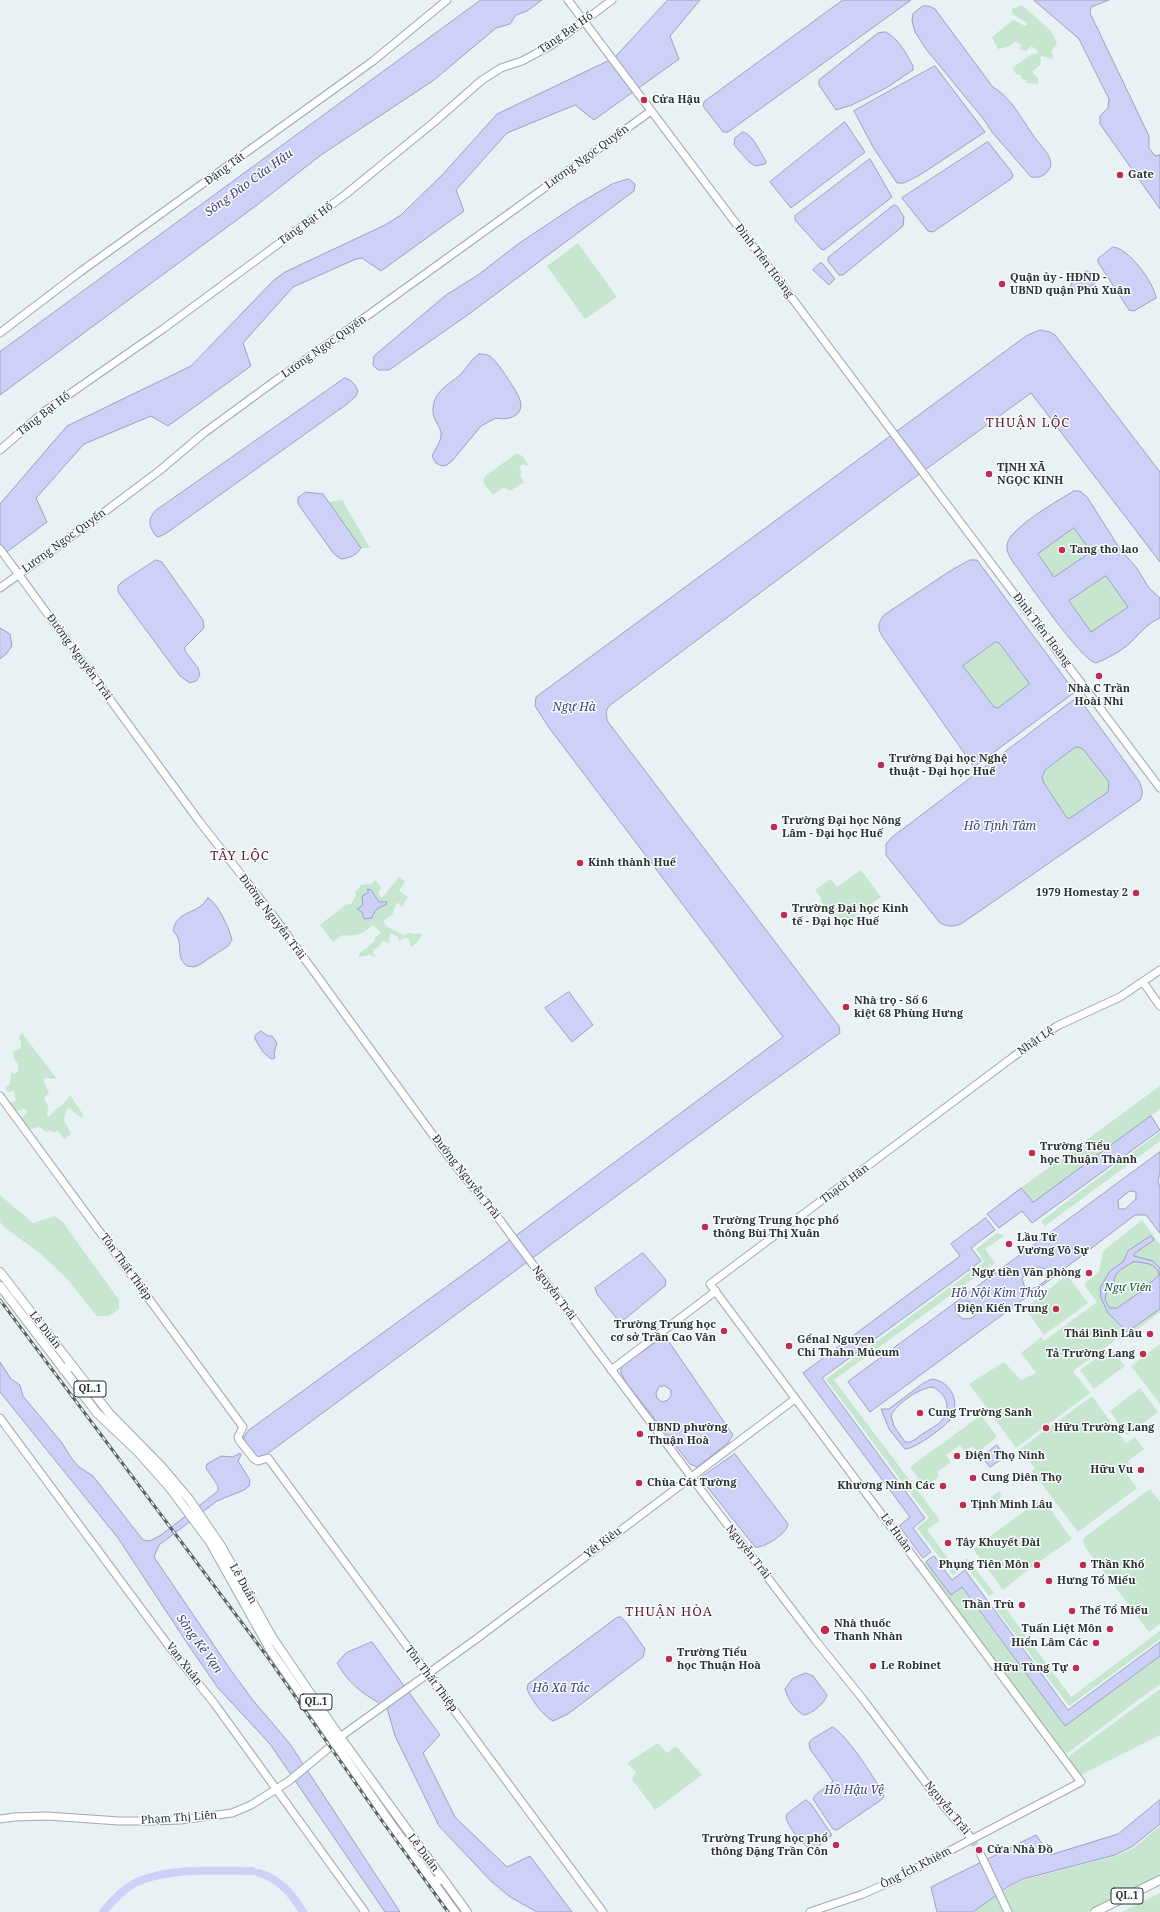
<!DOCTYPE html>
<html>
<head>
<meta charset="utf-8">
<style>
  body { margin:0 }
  canvas { display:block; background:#e8f1f4 }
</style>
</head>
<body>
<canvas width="1160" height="1912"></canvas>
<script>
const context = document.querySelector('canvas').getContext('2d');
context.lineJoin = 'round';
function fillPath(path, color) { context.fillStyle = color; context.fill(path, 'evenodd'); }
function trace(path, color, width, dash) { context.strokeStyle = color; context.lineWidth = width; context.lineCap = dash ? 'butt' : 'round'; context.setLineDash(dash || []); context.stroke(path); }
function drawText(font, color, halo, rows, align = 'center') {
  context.font = font + ' "Noto Serif",serif'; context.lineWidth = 3; context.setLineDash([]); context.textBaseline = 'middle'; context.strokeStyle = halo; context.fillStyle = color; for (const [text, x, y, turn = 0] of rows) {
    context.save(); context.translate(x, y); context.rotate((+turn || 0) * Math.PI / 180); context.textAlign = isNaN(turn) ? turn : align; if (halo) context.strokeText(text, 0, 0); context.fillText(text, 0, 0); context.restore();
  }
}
fillPath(new Path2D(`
  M1022 5 1051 31 1057 43 1052 51 1053 59 1041 56 1040 65 1033 71V74L1038 78V84L1026 83V80L1022 79 1021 75 1016 74 1012 68 1031 55 1038 53 1037 50 1031 46 1026 51 1020 49 1021 44 1015 42 1007 47 998 49 992 37 1013 20 1025 26 1028 24 1012 13V9Z
  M578 243 617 297 585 319 547 266Z
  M517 453C522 455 527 460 528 466L523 464 519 467 522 473 520 475 524 482 510 491 504 487 493 495 483 482 485 476Z
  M342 500 370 548H361L329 502Z
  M1074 528 1091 552 1054 577 1037 554Z
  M1106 575 1128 607 1091 633 1069 601Z
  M997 642 1029 683 1028 685 998 708 994 707 963 666Z
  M1078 747 1083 749 1109 782 1108 792 1071 818H1067L1044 783 1042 778 1045 771 1074 748Z
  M861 870 881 897 840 927 820 900 821 898 815 890 831 879 837 887Z
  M399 877 405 881 399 891 408 897 402 907 397 902 392 915 383 921 387 927 405 935 408 933 415 934 420 933 422 935 418 942 411 947 409 939 405 938 399 941 398 937 390 933 389 943 382 941 379 947 374 949 373 953 376 958 370 955 359 957V954L375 941V937L381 933 373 925C365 933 354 937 343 935L333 942 320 925 345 905 351 904 356 896 355 893 361 885 371 884 375 880 381 887 378 894 382 898Z
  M22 1033 57 1079 45 1078 43 1080 49 1093 44 1098 48 1106 47 1117 50 1116C56 1108 65 1104 70 1095L84 1116 81 1118 69 1108 66 1110 64 1120 71 1134 64 1139 58 1131 53 1132 50 1130 46 1132 40 1127 30 1129 27 1132 29 1137 24 1136 26 1129 17 1127 18 1123 27 1112 25 1109 15 1111 5 1104 16 1101 14 1091 8 1092 5 1087 10 1085 11 1072 15 1074 18 1071V1064L14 1060 13 1052 21 1048V1041L18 1038Z
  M1160 1086V1109L1151 1116 1033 1203 1021 1188Z
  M1160 1132V1141L1045 1226 1041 1221Z
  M0 1195 33 1223 55 1216 62 1221 119 1300V1309L109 1316H97L67 1279 41 1254 5 1228 0 1222Z
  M1142 1220 1160 1245V1312L1125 1339 1123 1337 1117 1339 1073 1371 1090 1393 1016 1448 969 1384 1004 1362 1021 1380 1036 1373 1021 1353 1041 1337 1044 1341 1097 1302 1085 1286V1283L1099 1272 1103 1251Z
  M997 1233 1004 1236 985 1249 995 1263 834 1380 940 1520 927 1530 955 1567 967 1558 994 1593 989 1596 966 1566 953 1575 917 1528 929 1518 826 1379 984 1262 976 1249Z
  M1067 1275 1088 1303 1044 1335 1025 1308Z
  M1160 1344V1404L1131 1366Z
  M1111 1348 1125 1366 1094 1389 1080 1370Z
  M1140 1388 1158 1412 1127 1435 1110 1411Z
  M1092 1396 1126 1443 1135 1437 1144 1449 1128 1461 1130 1464 1123 1469 1137 1488 1078 1532 1032 1471 1035 1469 1020 1449Z
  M981 1415 997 1437 978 1452 973 1446 964 1451 960 1445 946 1455 951 1462 937 1472 939 1477 924 1486 910 1467Z
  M1150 1489 1160 1502V1624L1149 1632 1085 1547 1083 1541 1086 1536Z
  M999 1491 1001 1495C1000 1503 995 1507 988 1511L979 1509 978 1506 987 1500 989 1502 991 1500 989 1498Z
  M1042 1498 1072 1539 1033 1566 1003 1590 973 1549Z
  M926 1562 951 1595 961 1587 1065 1726 1160 1656V1684L1066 1754 921 1566Z
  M1003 1605 1071 1697 1160 1631V1639L1069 1706 996 1609Z
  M1160 1689V1735L1079 1776 1070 1763 1069 1756Z
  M658 1743 667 1753 676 1746 702 1775 655 1810 632 1779 636 1772 627 1763Z
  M1160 1826V1877L1087 1912H1011L1002 1894 1009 1887 1023 1880 1116 1856 1134 1848Z
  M1160 1893V1912H1122Z
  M996 1895 1006 1912H974Z`), '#c6e6cf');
const water = new Path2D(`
  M481 0H542L527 11 516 15 510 24 496 28 434 80 321 155 257 205 0 395V352Z
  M668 0H700L670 36 679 59 594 120 575 105 507 133 456 190 464 211 381 271 362 258 356 259 293 287 243 343 251 366 168 426 151 416 84 444 36 498 47 522 0 557V504L67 426 191 366 274 280 285 272 385 225 401 215 443 174 497 114 614 58Z
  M843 0H911L728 132H723L703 106 704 102Z
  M1034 0H1109L1091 7 1090 13 1149 136V148L1155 156 1160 155V209L1100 124V116L1108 108 1109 99 1079 39Z
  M923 6H929L935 9 992 86C1013 100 1019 115 1033 135 1039 145 1059 160 1047 172 1043 177 1037 178 1031 177L992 132 985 121 926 49 915 32 912 21 913 14Z
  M886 32C899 39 906 53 913 66V70L886 88 852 105 836 110 819 85V80L878 33Z
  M935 66 985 132 920 175 904 183H897L873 147 854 111Z
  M845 122 865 152 791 208 770 182Z
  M743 132C753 134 760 153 766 161L765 164 756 166 749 162 734 145 735 138Z
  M988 142 1011 171 1013 176 1011 179 933 232 928 231 902 198Z
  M870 159 892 197 824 250 821 249 795 220V216Z
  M629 179 635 184 634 191 469 314 389 370H378L373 365 374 356 446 295 478 275 518 244 578 204 612 184Z
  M894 205 897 206 904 217 903 226 843 275H839L828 261V258Z
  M1113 247C1129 248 1154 283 1156 298L1134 311 1129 310 1098 262V259Z
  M820 263H822L835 279 829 285 813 270Z
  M1086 271 1091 272 1095 276 1094 284 1077 294 1070 288 1072 281Z
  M1040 330 1050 332 1055 335 1160 472V562L1031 393 896 491 609 706C605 712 606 715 608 722L839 1026 840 1033 748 1099 267 1454 258 1458 255 1457 243 1438 249 1430 483 1260 783 1037 550 729 535 706 536 697 1026 336Z
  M479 354C485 354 488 354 493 359 499 364 518 393 520 400 525 416 507 421 496 418L481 426 453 460 447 465 442 466 436 463 432 456C435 449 442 441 441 433 440 425 432 419 433 410 433 392 448 385 460 375 467 368 471 359 479 354Z
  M345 378C352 380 355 384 358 391L356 396 347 404 168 532 159 537 156 536C149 526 147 521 155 511Z
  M1074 491H1080L1087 497 1120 549 1136 567 1149 588 1160 598V618C1147 624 1141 632 1131 642 1122 651 1108 658 1096 663 1081 661 1026 579 1013 562 1010 557 1006 552 1007 545 1008 529 1060 499 1074 491ZM1074 528 1091 552 1054 577 1038 554ZM1106 576 1128 607 1091 632 1069 601Z
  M306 492 323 494 361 548C356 556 349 558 341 559L334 554 298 504V498Z
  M156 560 162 562 203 620 204 628 185 647V651L198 668 200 675 196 681 190 683 180 676 118 592V586L122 582Z
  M970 560H977L1075 692 974 767 882 636C877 627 878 623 884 615L950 571ZM996 642 999 643 1029 683 1028 685 998 708 994 707 963 666Z
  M0 628 10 634 12 646 6 654 0 659Z
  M1078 697 1139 781C1142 789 1144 793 1140 800L961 924C953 927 948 927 940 923L886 855V844L891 838ZM1078 747 1083 749 1109 782 1108 792 1070 818H1067L1044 783 1042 778 1045 770 1074 748Z
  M368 889 371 890 379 902H387L386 905C379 906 374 911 372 918L364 919 362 912 357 909 363 905 362 896 368 893Z
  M208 898C218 903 230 930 232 940L228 946 199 965 194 967 187 966C173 955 186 944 173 931 177 912 190 915 202 905 205 903 205 900 208 898Z
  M569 992 593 1025 572 1042 545 1008Z
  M261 1031 268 1036H272L277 1043 274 1053 275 1058 271 1059 263 1052 255 1039V1036Z
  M1151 1116 1160 1130 1032 1223 1022 1211 999 1228 987 1214 1021 1188 1033 1202Z
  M1160 1152V1174L1158 1180 1160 1189V1233L1146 1215H1135L1051 1279 870 1412 848 1382ZM1130 1191 1136 1192V1199L1125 1209H1119L1118 1201ZM1038 1267 1046 1269V1280L1043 1283 1028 1291 1025 1288 1022 1278 1026 1274ZM964 1301H969L975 1315 972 1318 963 1319 956 1313 955 1305Z
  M986 1218 995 1230 971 1248 981 1261 822 1378 925 1518 913 1528 931 1552 923 1558 899 1526 910 1517 803 1373 960 1256 951 1244Z
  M1151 1236 1154 1240 1135 1253 1134 1256 1153 1261 1160 1268V1309L1127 1332 1108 1313 1101 1298 1100 1288 1110 1271 1123 1262 1128 1251ZM1133 1262C1142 1262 1158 1263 1159 1275L1144 1288 1146 1290 1141 1293 1140 1292 1117 1308H1110L1105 1300 1107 1288 1114 1283C1113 1272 1125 1267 1133 1262Z
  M643 1253 666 1280 665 1286 625 1319 618 1320 597 1294 595 1288Z
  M662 1338H665L669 1342 733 1435 728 1443 697 1467 690 1464 628 1385 621 1373V1367ZM665 1386 671 1390V1396L668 1400 662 1402 657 1398 656 1393 659 1387Z
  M0 1362 11 1379 20 1385 23 1396 62 1443 72 1459 79 1467 93 1476 143 1540 150 1541 161 1535 218 1491V1486L206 1468 207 1464 221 1456 233 1457 240 1453 241 1455 238 1461 250 1480 249 1486 244 1490 217 1501 159 1545 154 1557 230 1669 252 1699 290 1744 400 1912H385L270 1744 218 1688 189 1646 118 1538 0 1392Z
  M932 1379C952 1381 962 1405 949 1421 943 1428 913 1450 905 1449L889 1429 881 1409H889L922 1384ZM932 1387C946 1392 952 1409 942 1420 937 1426 930 1429 924 1433 918 1436 913 1444 905 1442L894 1426 891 1415C898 1403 919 1388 932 1387Z
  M997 1445 1005 1457 990 1467 982 1457Z
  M735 1454 788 1524C788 1533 763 1549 755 1547L701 1479 703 1476Z
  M934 1556 952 1580 965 1570 1068 1710 1160 1642V1656L1065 1726 962 1587 951 1595 926 1562Z
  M621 1617 626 1622 645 1649 643 1657 568 1714 553 1721C543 1716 531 1699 527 1689L528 1684 616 1618Z
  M372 1642 440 1735 423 1753 455 1817 507 1867 530 1856 572 1912H537L510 1897 491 1881 439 1826 395 1736 387 1708C364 1694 351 1687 337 1663L346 1653Z
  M806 1673 813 1676 827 1695C825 1703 812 1714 804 1715 794 1710 788 1699 785 1689L792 1679Z
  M833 1727C851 1740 870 1773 883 1792L884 1797 881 1800 837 1830 833 1829 813 1799C816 1791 828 1788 833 1781L810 1749 809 1743 811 1740Z
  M806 1800 811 1804 832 1835 814 1850C804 1849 789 1827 786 1818L787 1814Z
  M1160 1800V1824L1133 1846 1115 1855 1023 1879 1009 1886 973 1912H937L931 1887 1036 1835 1050 1855 1118 1834Z`);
fillPath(water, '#cdd1f8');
trace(water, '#9da1bc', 1);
trace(new Path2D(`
  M259 1873C280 1879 292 1894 303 1912
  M103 1912C112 1901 122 1890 135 1883 166 1868 218 1870 252 1871`), '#cdd1f8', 8);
trace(new Path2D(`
  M972 1839 981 1855`), '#c3cacd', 7, [7, 3.5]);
const secondary = new Path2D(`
  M568 0 1160 788
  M0 333 80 272 373 61 447 0
  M0 450 45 411 163 329 346 194 433 123 482 80 501 68 522 61 552 45 612 0
  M0 549 199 821 272 914 454 1164 499 1219 707 1498 816 1641 862 1698 938 1799 972 1839
  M0 588 91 522 159 471 204 433 275 381 335 339 651 111
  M1143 982 1160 1006
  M0 1096 243 1427 238 1437 239 1440 254 1459 258 1461 268 1458 603 1912
  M611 1370 716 1291
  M0 1418 177 1657 214 1703 365 1912
  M340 1737 479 1637 795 1399
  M0 1819 14 1817 47 1816 119 1821H153L180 1820 232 1813 251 1805 289 1781 330 1747 334 1741
  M981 1855 1008 1912
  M810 1912 863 1894 890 1882 1081 1782 710 1284 1013 1057 1057 1026 1120 997 1160 970`);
const primary = new Path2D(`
  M0 1272 109 1413 161 1466 189 1499 221 1546 272 1637 340 1737 467 1912
  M0 1286 97 1413 138 1452 170 1488 210 1542 271 1651 391 1824 455 1912
  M1095 1912 1160 1880`);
const highway = new Path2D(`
  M64 1370 71 1365
  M334 1741 340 1737
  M434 1883 441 1878`);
trace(secondary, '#a1a9ab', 9);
trace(primary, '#a1a9ab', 10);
trace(highway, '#a1a9ab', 11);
trace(secondary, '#fff', 7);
trace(primary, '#fff', 8);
trace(highway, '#fff', 9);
const rail = new Path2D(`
  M0 1300 266 1655 382 1821 448 1912`);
trace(rail, '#5c6163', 3);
trace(rail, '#fafdfe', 1.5, [4.5]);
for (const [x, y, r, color] of [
  [644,100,4,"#be2e4c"],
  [1120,175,4,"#be2e4c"],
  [1002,284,4,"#be2e4c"],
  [989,474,4,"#be2e4c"],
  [1062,550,4,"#be2e4c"],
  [1099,676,4,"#be2e4c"],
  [881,765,4,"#be2e4c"],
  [774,827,4,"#be2e4c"],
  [580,863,4,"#be2e4c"],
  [1136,893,4,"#be2e4c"],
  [784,915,4,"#be2e4c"],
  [846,1007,4,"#be2e4c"],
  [1032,1153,4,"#be2e4c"],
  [705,1227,4,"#be2e4c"],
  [1009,1244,4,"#be2e4c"],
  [1089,1273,4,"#be2e4c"],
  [1056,1309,4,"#be2e4c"],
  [724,1331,4,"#be2e4c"],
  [1150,1334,4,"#be2e4c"],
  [789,1346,4,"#be2e4c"],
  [1143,1354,4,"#be2e4c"],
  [920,1413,4,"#be2e4c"],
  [1046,1428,4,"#be2e4c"],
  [640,1434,4,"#be2e4c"],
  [957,1456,4,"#be2e4c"],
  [1141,1470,4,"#be2e4c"],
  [973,1478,4,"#be2e4c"],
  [639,1483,4,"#be2e4c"],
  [943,1486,4,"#be2e4c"],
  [963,1505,4,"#be2e4c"],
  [948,1543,4,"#be2e4c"],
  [1037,1565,4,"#be2e4c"],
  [1083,1565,4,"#be2e4c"],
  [1049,1581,4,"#be2e4c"],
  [1022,1605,4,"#be2e4c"],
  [1072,1611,4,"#be2e4c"],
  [1110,1629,4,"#be2e4c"],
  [825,1630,5,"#be2e4c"],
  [1096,1643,4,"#be2e4c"],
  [669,1659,4,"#be2e4c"],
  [873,1666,4,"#be2e4c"],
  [1076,1668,4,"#be2e4c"],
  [836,1845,4,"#be2e4c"],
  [979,1850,4,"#be2e4c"]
]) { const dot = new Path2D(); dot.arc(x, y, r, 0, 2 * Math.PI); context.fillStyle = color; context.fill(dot); trace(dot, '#fafdfe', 1.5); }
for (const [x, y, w] of [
  [90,1389,32],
  [316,1702,32],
  [1127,1896,32]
]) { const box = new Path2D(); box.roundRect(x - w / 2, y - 8, w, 16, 3); context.fillStyle = '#fafdfe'; context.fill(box); trace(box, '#2d3031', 1); }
drawText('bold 10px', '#2d3031', null, [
  ["QL.1",90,1389],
  ["QL.1",316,1702],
  ["QL.1",1127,1896]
]);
drawText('11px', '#2d3031', '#fafdfe', [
  ["Tăng Bạt Hổ",566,33,-35],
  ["Lương Ngọc Quyến",587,157,-36],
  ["Đặng Tất",225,169,-36],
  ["Tăng Bạt Hổ",306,224,-36],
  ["Đinh Tiên Hoàng",764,261,53],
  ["Lương Ngọc Quyến",324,347,-35],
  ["Tăng Bạt Hổ",44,414,-38],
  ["Lương Ngọc Quyến",64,541,-36],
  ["Đinh Tiên Hoàng",1042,630,53],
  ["Đường Nguyễn Trãi",79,657,54],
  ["Đường Nguyễn Trãi",272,917,53],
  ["Nhật Lệ",1036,1041,-35],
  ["Đường Nguyễn Trãi",466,1177,52],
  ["Thạch Hãn",845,1184,-37],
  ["Tôn Thất Thiệp",126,1267,54],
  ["Nguyễn Trãi",554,1293,53],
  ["Lê Duẩn",45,1330,52],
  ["Lê Huân",896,1533,54],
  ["Yết Kiêu",603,1543,-37],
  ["Nguyễn Trãi",748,1552,52],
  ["Lê Duẩn",243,1584,61],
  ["Vạn Xuân",184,1664,52],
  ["Tôn Thất Thiệp",431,1679,53],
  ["Nguyễn Trãi",947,1808,51],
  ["Phạm Thị Liên",179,1818,-4],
  ["Lê Duẩn",423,1853,53],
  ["Ông Ích Khiêm",916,1868,-27]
]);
drawText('bold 11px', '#2d3031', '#fafdfe', [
  ["Cửa Hậu",652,100],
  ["Gate",1128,175],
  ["Quận ủy - HĐND -",1010,278],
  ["UBND quận Phú Xuân",1010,291],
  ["TỊNH XÃ",997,468],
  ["NGỌC KINH",997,481],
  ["Tang tho lao",1070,550],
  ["Nhà C Trần",1099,689,"center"],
  ["Hoài Nhi",1099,702,"center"],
  ["Trường Đại học Nghệ",889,759],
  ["thuật - Đại học Huế",889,772],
  ["Trường Đại học Nông",782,821],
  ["Lâm - Đại học Huế",782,834],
  ["Kinh thành Huế",588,863],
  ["1979 Homestay 2",1128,893,"right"],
  ["Trường Đại học Kinh",792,909],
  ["tế - Đại học Huế",792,922],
  ["Nhà trọ - Số 6",854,1001],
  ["kiệt 68 Phùng Hưng",854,1014],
  ["Trường Tiểu",1040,1147],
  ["học Thuận Thành",1040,1160],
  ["Trường Trung học phổ",713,1221],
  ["thông Bùi Thị Xuân",713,1234],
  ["Lầu Tứ",1017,1238],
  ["Vương Vô Sự",1017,1251],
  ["Ngự tiền Văn phòng",1081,1273,"right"],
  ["Điện Kiến Trung",1048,1309,"right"],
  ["Trường Trung học",716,1325,"right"],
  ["cơ sở Trần Cao Vân",716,1338,"right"],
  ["Thái Bình Lâu",1142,1334,"right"],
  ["Gểnal Nguyen",797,1340],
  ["Chi Thahn Múeum",797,1353],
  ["Tả Trường Lang",1135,1354,"right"],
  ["Cung Trường Sanh",928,1413],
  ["UBND phường",648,1428],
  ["Thuận Hoà",648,1441],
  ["Hữu Trường Lang",1054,1428],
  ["Điện Thọ Ninh",965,1456],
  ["Hữu Vu",1133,1470,"right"],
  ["Cung Diên Thọ",981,1478],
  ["Chùa Cát Tường",647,1483],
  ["Khương Ninh Các",935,1486,"right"],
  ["Tịnh Minh Lâu",971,1505],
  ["Tây Khuyết Đài",956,1543],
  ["Phụng Tiên Môn",1029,1565,"right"],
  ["Thần Khố",1091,1565],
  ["Hưng Tổ Miếu",1057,1581],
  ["Thần Trù",1014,1605,"right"],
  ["Thế Tổ Miếu",1080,1611],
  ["Nhà thuốc",834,1624],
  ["Thanh Nhàn",834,1637],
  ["Tuấn Liệt Môn",1102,1629,"right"],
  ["Hiển Lâm Các",1088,1643,"right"],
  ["Trường Tiểu",677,1653],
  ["học Thuận Hoà",677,1666],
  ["Le Robinet",881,1666],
  ["Hữu Tùng Tự",1068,1668,"right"],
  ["Trường Trung học phổ",828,1839,"right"],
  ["thông Đặng Trần Côn",828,1852,"right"],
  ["Cửa Nhà Đồ",987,1850]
], 'left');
drawText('italic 11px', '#114f2e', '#fafdfe', [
  ["Ngự Viên",1128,1288]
]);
drawText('italic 12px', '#404274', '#fafdfe', [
  ["Sông Đào Cửa Hậu",249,183,-36],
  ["Ngự Hà",574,708],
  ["Hồ Tịnh Tâm",1000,827],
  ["Hồ Nội Kim Thủy",999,1294],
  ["Sông Kẻ Vạn",199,1644,54],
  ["Hồ Xã Tắc",561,1689],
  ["Hồ Hậu Vệ",854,1791]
]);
context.letterSpacing = '1px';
drawText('13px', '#621d29', '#fafdfe', [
  ["THUẬN LỘC",1028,423],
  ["TÂY LỘC",240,856],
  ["THUẬN HÒA",669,1612]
]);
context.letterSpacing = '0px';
</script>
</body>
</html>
